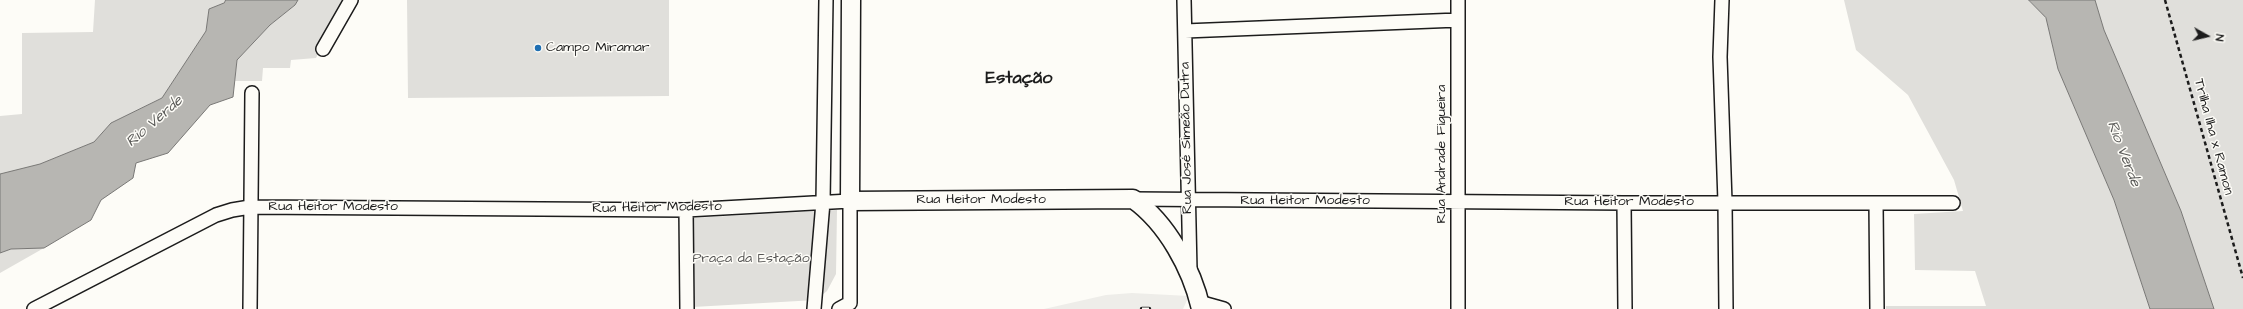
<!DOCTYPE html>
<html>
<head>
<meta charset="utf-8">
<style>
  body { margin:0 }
  #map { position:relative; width:2243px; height:309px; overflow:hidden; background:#fdfcf7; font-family:"Architects Daughter",sans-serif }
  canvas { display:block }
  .north { position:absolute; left:2187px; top:16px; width:40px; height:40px; -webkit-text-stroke:3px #fdfcf7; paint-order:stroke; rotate:98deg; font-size:11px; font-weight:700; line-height:16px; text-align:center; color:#1c1c1c }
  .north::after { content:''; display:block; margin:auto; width:14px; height:18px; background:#1c1c1c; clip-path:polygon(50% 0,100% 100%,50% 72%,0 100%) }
</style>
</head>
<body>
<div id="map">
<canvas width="2243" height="309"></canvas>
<div class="north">N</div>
</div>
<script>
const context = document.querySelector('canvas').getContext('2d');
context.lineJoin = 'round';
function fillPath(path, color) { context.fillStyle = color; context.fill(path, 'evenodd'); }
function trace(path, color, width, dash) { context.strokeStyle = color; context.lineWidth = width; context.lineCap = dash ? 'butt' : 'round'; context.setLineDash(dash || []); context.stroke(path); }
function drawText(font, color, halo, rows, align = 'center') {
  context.font = font + ' "Architects Daughter",sans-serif'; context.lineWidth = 3; context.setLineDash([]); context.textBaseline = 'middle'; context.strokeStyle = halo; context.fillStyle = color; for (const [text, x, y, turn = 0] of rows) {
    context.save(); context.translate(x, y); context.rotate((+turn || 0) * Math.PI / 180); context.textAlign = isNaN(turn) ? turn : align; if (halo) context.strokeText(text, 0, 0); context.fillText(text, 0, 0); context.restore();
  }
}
fillPath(new Path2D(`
  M1132 293 1189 296 1183 309H1044L1106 295Z`), '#eeede9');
fillPath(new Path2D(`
  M95 0H226L224 3 209 9 206 31 162 98 111 123 94 142 40 164 0 174V116L22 114V33L93 32Z
  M298 0H346L316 58 291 60 290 68H263L262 81H235L237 60 270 25 295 5Z
  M407 0H669V96L408 98Z
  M1844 0H2029L2046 18 2058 69 2114 200 2150 309H1886V306H1986L1975 271 1915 270 1914 214 1963 211 1954 180 1908 95 1856 50Z
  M2095 0H2243V309H2214L2181 211 2104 30Z
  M837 210 836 274 827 291 816 300 693 307 692 218Z
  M44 248 0 273V253L11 249Z`), '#e0dfdb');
const water = new Path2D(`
  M226 0H298L295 5 270 25 237 60 233 97 210 105 168 153 136 163 133 178 101 200 91 220 44 248 11 249 0 253V174L40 164 94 142 111 123 162 98 206 31 209 9 224 3Z
  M2029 0H2095L2104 30 2181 211 2214 309H2150L2114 200 2058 69 2046 18Z`);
fillPath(water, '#b7b6b2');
trace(water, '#797876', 1);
const minor = new Path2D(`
  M1184 0 1190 270
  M1722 0 1720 57 1725 202 1726 309
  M1185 31 1458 20
  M323 49 351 0
  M1133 199 1624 203H1953
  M1624 203 1625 309
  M1876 203 1877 309
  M686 210 687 309
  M1199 302 1224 309
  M34 309 216 215 232 210 250 207 686 210 850 201V303L839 309
  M250 309 252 93
  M814 309 823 202 826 0
  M1458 309V0`);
const secondary = new Path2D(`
  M851 0 850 201 1133 199C1167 223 1192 269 1201 309`);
trace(minor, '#1c1c1c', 16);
trace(secondary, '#1c1c1c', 21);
trace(new Path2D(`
  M2165 0 2243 278`), '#1c1c1c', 2.5, [4, 3]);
trace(minor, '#fdfcf7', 13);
trace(secondary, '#fdfcf7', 18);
const rail = new Path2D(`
  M1142 309H1149`);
trace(rail, '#1c1c1c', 4.5);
trace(rail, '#fdfcf7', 3, [9]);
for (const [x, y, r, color] of [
  [538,48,4,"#1f6fb2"]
]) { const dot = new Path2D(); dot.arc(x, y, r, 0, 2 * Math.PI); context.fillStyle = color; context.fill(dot); trace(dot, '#fdfcf7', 1.5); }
drawText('14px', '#1c1c1c', '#fdfcf7', [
  ["Campo Miramar",546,48]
], 'left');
drawText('14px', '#1c1c1c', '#fdfcf7', [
  ["Trilha Ilha x Ramon",2213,137,75],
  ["Rua José Simeão Dutra",1187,138,-91],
  ["Rua Andrade Figueira",1442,154,-90],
  ["Rua Heitor Modesto",981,200],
  ["Rua Heitor Modesto",1305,201],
  ["Rua Heitor Modesto",1629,202],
  ["Rua Heitor Modesto",333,207],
  ["Rua Heitor Modesto",657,208,-1]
]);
drawText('14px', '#575655', '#fdfcf7', [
  ["Praça da Estação",751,259]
]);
drawText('italic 15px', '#5a5a58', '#fdfcf7', [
  ["Rio Verde",155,122,-41],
  ["Rio Verde",2123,154,69]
]);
drawText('bold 18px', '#1c1c1c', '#fdfcf7', [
  ["Estação",1019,79]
]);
</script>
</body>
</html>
